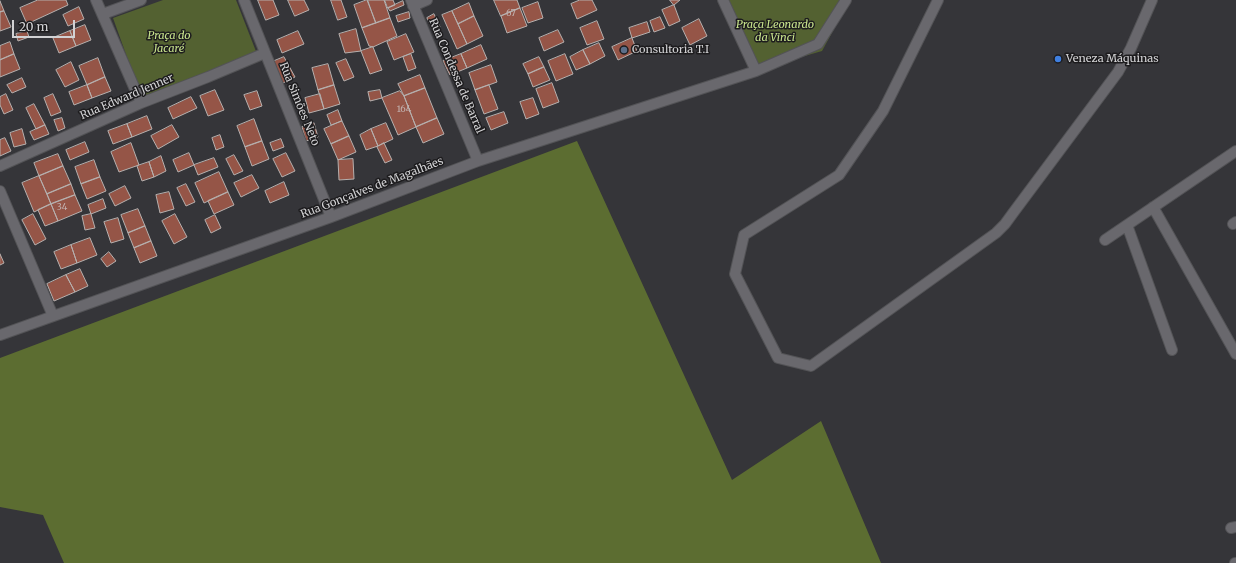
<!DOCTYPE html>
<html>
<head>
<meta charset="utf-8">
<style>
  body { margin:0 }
  #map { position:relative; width:1236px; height:563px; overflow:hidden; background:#353539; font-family:Merriweather,serif }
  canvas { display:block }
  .scale { position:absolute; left:12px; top:20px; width:63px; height:18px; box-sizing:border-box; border:2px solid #d2d2d4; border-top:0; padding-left:5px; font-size:12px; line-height:14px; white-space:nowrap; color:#d2d2d4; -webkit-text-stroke:3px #1d1c1e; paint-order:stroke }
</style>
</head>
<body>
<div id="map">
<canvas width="1236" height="563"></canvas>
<div class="scale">20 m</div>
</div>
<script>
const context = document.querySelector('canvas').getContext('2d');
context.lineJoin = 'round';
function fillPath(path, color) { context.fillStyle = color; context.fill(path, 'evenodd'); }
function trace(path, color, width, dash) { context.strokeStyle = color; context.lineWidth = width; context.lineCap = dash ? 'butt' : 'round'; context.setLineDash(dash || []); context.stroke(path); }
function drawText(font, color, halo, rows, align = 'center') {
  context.font = font + ' Merriweather,serif'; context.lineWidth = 3; context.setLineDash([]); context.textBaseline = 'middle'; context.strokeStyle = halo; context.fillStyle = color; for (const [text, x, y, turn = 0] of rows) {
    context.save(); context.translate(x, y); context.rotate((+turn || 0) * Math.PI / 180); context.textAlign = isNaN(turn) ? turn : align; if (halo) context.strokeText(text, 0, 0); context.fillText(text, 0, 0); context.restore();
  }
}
fillPath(new Path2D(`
  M163 0H236L257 54 142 99 113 18Z
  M723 0H850L822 51 760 69Z`), '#536131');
fillPath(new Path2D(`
  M577 141 732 480 821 421 881 563H64L43 515 0 507V358Z`), '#5c6d31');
const building = new Path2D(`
  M38 0H66L68 5 27 24 20 8Z
  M258 0H273L279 15 266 20Z
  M288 0H304L309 10 295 16Z
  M331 0H341L347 17 338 20Z
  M367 0 376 23 362 28 354 5Z
  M368 0H384L390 18 376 23Z
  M385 0H393L395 5 388 8Z
  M494 0H517L520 8 501 16Z
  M580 0H592L597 10 577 19 571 4Z
  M670 0H680L674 5Z
  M0 1 4 11 0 12Z
  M403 1 404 5 390 11 388 8Z
  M538 2 543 18 528 23 522 8Z
  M469 3 474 16 458 24 452 11Z
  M674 5 680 21 669 26 662 10Z
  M79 7 84 19 68 26 63 15Z
  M520 8 527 26 507 33 501 16Z
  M4 11 11 27 0 31V12Z
  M452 11 467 44 457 49 442 15Z
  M409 12 410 18 398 22 396 16Z
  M434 14 440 27 433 31 427 18Z
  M474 16 483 36 467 44 458 24Z
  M660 17 665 28 654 32 650 21Z
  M390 18 397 36 373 47 369 46 362 28Z
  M699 19 707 36 690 45 682 28Z
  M597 21 604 39 587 45 580 28Z
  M647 22 650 32 632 38 629 28Z
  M85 25 91 40 76 46 70 31Z
  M356 29 361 51 345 53 339 34Z
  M558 30 564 42 544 51 539 38Z
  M27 31 29 37 18 41 16 34Z
  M70 31 76 46 59 53 53 38Z
  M298 31 304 44 282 53 277 40Z
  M406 34 414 52 394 60 387 42Z
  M632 38 637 51 618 60 612 47Z
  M10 42 14 54 0 60V46Z
  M599 43 605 56 590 64 583 50Z
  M481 45 487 59 467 68 461 54Z
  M373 47 382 70 370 74 361 51Z
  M583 50 590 64 576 70 570 57Z
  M14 54 20 69 0 77V60Z
  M411 54 416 68 408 71 403 57Z
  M461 54 467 68 450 75 443 61Z
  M565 54 573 74 556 81 548 61Z
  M284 57 295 77 283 83 272 62Z
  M539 57 544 67 528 74 523 64Z
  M98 58 105 77 87 85 79 66Z
  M346 59 354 77 344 81 336 63Z
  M71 62 79 80 65 87 56 70Z
  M328 64 334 85 318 90 312 68Z
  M491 65 497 82 475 90 469 73Z
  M544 67 550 80 533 87 528 74Z
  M420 75 425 88 404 96 398 84Z
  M105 77 111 91 92 98 87 85Z
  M22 78 26 87 12 93 7 85Z
  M552 83 559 102 543 108 536 89Z
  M87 85 92 98 74 105 69 92Z
  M334 85 340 104 324 109 318 90Z
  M489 85 498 109 484 114 475 90Z
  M425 88 437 118 416 127 404 96Z
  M215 90 224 110 208 116 200 96Z
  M380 90 382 98 370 101 368 92Z
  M257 91 262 106 250 110 244 95Z
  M400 91 404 96 416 127 398 135 382 98Z
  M6 94 13 110 4 114 0 105V97Z
  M53 94 61 112 51 116 44 98Z
  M320 94 324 109 309 113 305 98Z
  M191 97 197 108 173 119 168 108Z
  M533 98 539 114 526 119 520 102Z
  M34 104 45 125 36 129 26 108Z
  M338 110 342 121 331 125 327 115Z
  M504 112 508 123 491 130 486 118Z
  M147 116 152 129 132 137 127 124Z
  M62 118 65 128 58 131 54 120Z
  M437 118 444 134 423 143 416 127Z
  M254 119 262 141 245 147 237 126Z
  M342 121 349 136 331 144 324 129Z
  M314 123 318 137 306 141 302 127Z
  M386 123 393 139 378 146 371 129Z
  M127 124 132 137 113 144 108 131Z
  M45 125 49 134 34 140 30 132Z
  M172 125 179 137 158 149 151 136Z
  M22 129 26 144 14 147 10 133Z
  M371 129 378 146 366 150 360 135Z
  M220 135 224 147 216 150 212 138Z
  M349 136 356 152 338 160 331 144Z
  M5 138 11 151 0 156V140Z
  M281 139 284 147 273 151 270 143Z
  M262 141 269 159 252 166 245 147Z
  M85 142 89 152 70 160 66 150Z
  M131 143 139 165 119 172 111 152Z
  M384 143 392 160 385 163 377 147Z
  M189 153 194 165 178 172 173 160Z
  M286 153 295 171 282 177 273 159Z
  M58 154 63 166 39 176 34 163Z
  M234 155 243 171 234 175 226 159Z
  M161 156 166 171 154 177 149 162Z
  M214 158 218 167 198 175 194 165Z
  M353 159 354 179 339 180 338 160Z
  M94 160 100 177 81 184 75 167Z
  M149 162 154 177 142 181 137 166Z
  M63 166 71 184 47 194 39 176Z
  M219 172 228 192 204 203 195 183Z
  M252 175 259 188 241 197 234 183Z
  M39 176 51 204 34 212 22 183Z
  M100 177 106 191 87 199 81 184Z
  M284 182 289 195 270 203 265 191Z
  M71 184 75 195 51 204 47 194Z
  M186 184 195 202 186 206 177 188Z
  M125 186 131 198 115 206 109 194Z
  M169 192 174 209 160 213 156 195Z
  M228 192 234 205 214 214 208 201Z
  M75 195 82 211 58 221 51 204Z
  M103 199 106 208 91 214 88 205Z
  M51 204 58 221 45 226 38 210Z
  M138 209 145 226 128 233 121 215Z
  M33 214 46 239 35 245 22 220Z
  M91 214 95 228 85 230 82 216Z
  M175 214 187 237 174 244 162 221Z
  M215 215 221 228 211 233 205 220Z
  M118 218 124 239 111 243 104 222Z
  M145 226 151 241 134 248 128 233Z
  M90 238 97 255 77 263 71 245Z
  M151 241 157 256 140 263 134 248Z
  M71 245 77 263 61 269 54 252Z
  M109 252 116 261 107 267 101 259Z
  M0 254 4 263 0 265Z
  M80 269 88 286 75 292 66 275Z
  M66 275 75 292 54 301 47 284Z`);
fillPath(building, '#955547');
trace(building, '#b6b0ae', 1);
const minor = new Path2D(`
  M96 0 141 103
  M244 0 331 217
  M411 0 478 161
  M723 0 756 71
  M938 0 883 111 839 175 744 235 735 274 778 358 811 366 996 233 1005 224 1013 213 1118 72 1131 48 1152 0
  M413 6 427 0
  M103 14 141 0
  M0 166 141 103 208 77 265 53
  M0 191 53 316
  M1153 207 1236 354
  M1233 224 1236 222
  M1127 225 1172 350
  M1105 240 1236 151
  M0 335 331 217 478 161 756 71 818 44 846 0
  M1231 528 1236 527
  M1235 563H1236`);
trace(minor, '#535356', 12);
trace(minor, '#69686d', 10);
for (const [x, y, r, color] of [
  [624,50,4,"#5c6f8a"],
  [1058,59,4,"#3f7fe0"]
]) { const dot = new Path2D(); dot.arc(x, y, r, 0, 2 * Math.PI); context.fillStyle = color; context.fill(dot); trace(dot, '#1d1c1e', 1.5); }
drawText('9px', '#c3b3b1', null, [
  ["67",511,13],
  ["164",404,109],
  ["34",62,207]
]);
drawText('italic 11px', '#c9e58d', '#1d1c1e', [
  ["Praça Leonardo",775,25],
  ["da Vinci",775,38],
  ["Praça do",169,36],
  ["Jacaré",169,49]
]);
drawText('11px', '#d2d2d4', '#1d1c1e', [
  ["Consultoria T.I",632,50],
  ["Veneza Máquinas",1066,59]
], 'left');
drawText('11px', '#d2d2d4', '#1d1c1e', [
  ["Rua Condessa de Barral",456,76,67],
  ["Rua Edward Jenner",127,97,-23],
  ["Rua Simões Neto",299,104,68],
  ["Rua Gonçalves de Magalhães",372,188,-21]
]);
</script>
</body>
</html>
